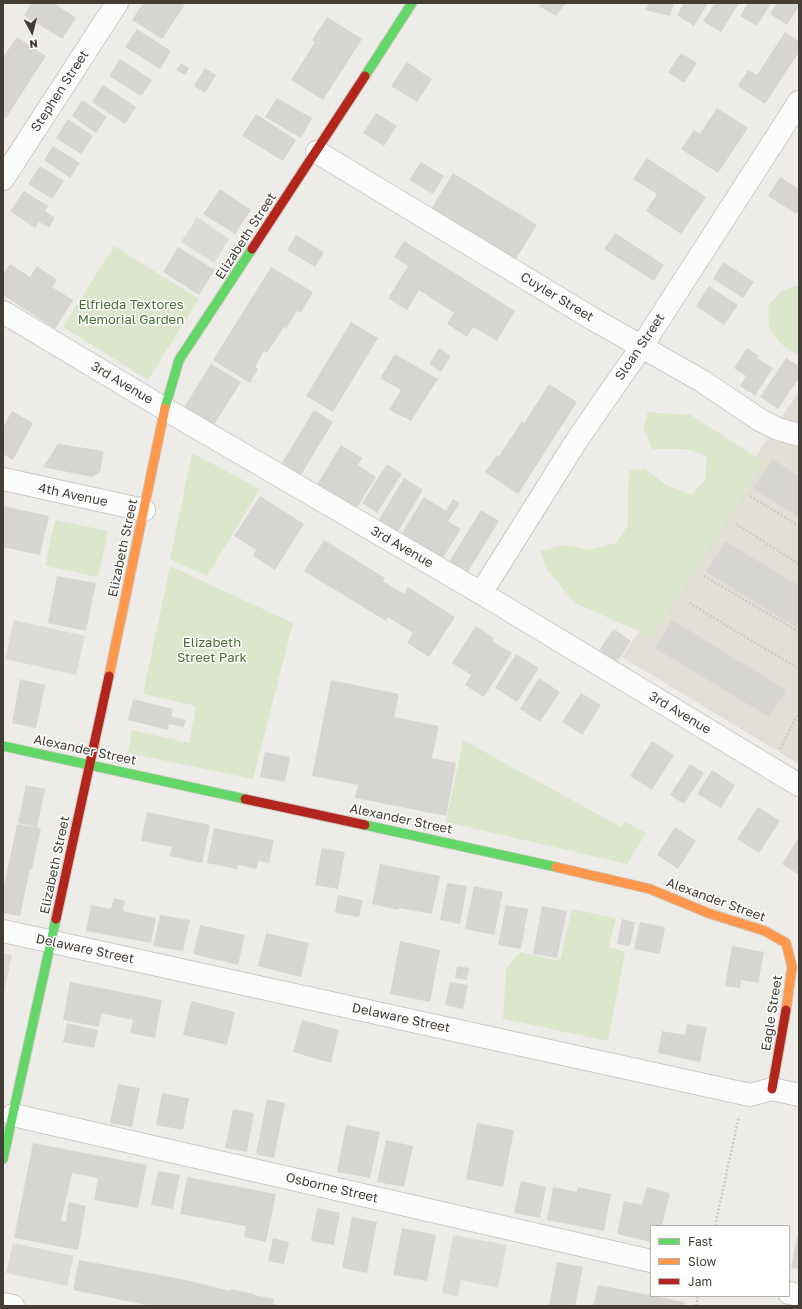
<!DOCTYPE html>
<html>
<head>
<meta charset="utf-8">
<style>
  body { margin:0 }
  #map { position:relative; width:802px; height:1309px; overflow:hidden; background:#eeece9; font-family:"Golos Text",sans-serif }
  canvas { display:block }
  .frame { position:absolute; inset:0; border:4px solid #433d36; pointer-events:none }
  .legend { position:absolute; left:650px; top:1225px; width:140px; height:72px; box-sizing:border-box; background:#fff; border:1px solid #b4b1af; margin:0; padding:5px 7px; list-style:none; font-size:12px; color:#433d36 }
  .legend li { display:flex; align-items:center; gap:8px; height:20px }
  .legend b { width:20px; border:1px solid #b4b1af }
  .north { position:absolute; left:12px; top:12px; width:40px; height:40px; -webkit-text-stroke:3px #fff; paint-order:stroke; rotate:173deg; font-size:11px; font-weight:700; line-height:16px; text-align:center; color:#433d36 }
  .north::after { content:''; display:block; margin:auto; width:14px; height:18px; background:#433d36; clip-path:polygon(50% 0,100% 100%,50% 72%,0 100%) }
</style>
</head>
<body>
<div id="map">
<canvas width="802" height="1309"></canvas>
<div class="frame"></div>
<ul class="legend">
<li><b style="height:5px;background:#63d668"></b>Fast</li>
<li><b style="height:5px;background:#ff974d"></b>Slow</li>
<li><b style="height:5px;background:#b3261e"></b>Jam</li>
</ul>
<div class="north">N</div>
</div>
<script>
const context = document.querySelector('canvas').getContext('2d');
context.lineJoin = 'round';
function fillPath(path, color) { context.fillStyle = color; context.fill(path, 'evenodd'); }
function trace(path, color, width, dash) { context.strokeStyle = color; context.lineWidth = width; context.lineCap = dash ? 'butt' : 'round'; context.setLineDash(dash || []); context.stroke(path); }
function drawText(font, color, halo, rows, align = 'center') {
  context.font = font + ' "Golos Text",sans-serif'; context.lineWidth = 3; context.setLineDash([]); context.textBaseline = 'middle'; context.strokeStyle = halo; context.fillStyle = color; for (const [text, x, y, turn = 0] of rows) {
    context.save(); context.translate(x, y); context.rotate((+turn || 0) * Math.PI / 180); context.textAlign = isNaN(turn) ? turn : align; if (halo) context.strokeText(text, 0, 0); context.fillText(text, 0, 0); context.restore();
  }
}
fillPath(new Path2D(`
  M799 391V764L622 657Z`), '#e1ded6');
fillPath(new Path2D(`
  M114 246 199 299 148 380 63 327Z
  M799 285V355C786 350 774 339 769 326 768 320 769 312 768 306L781 291Z
  M648 412 691 415 764 462 652 637 575 603 548 571 540 551 564 545 589 550 616 543 628 525V490L629 471 645 468 666 485 691 495 705 480 707 456 685 449H652L643 427Z
  M192 453 260 489 207 576 170 560Z
  M55 520 108 531 98 577 45 566Z
  M170 566 293 623 253 779 128 753 132 730 189 743 196 706 143 694Z
  M463 740 621 827 624 821 646 833 627 864 446 822Z
  M572 909 616 918 609 947 625 952 608 1041 503 1019 506 969 520 952 560 961Z`), '#dce6cb');
fillPath(new Path2D(`
  M197 217 229 239 214 263 181 242Z
  M14 620 85 636 76 675 5 659Z
  M3 953 12 955 3 998Z
  M453 1235 507 1245 498 1288 461 1280 458 1297 442 1293Z
  M13 1243 74 1256 67 1286 6 1273Z`), '#dddbd8');
fillPath(new Path2D(`
  M31 3H54L76 18 62 39 24 15Z
  M143 3H186L162 39 132 20Z
  M541 3H566L556 16 539 6Z
  M649 3H674L670 16 645 10Z
  M684 3H708L694 26 677 15Z
  M715 3H739L721 32 703 21Z
  M748 3H771L757 26 740 16Z
  M777 3H799V6L787 25 770 14Z
  M327 17 362 39 323 100 291 80 315 42 312 40Z
  M137 29 171 51 160 69 125 47Z
  M785 32 799 41V52L765 104 738 86 748 70 757 75Z
  M17 37 46 56 6 118 3 116V57Z
  M681 53 697 63 684 83 668 72Z
  M120 59 152 80 141 96 109 76Z
  M407 62 432 79 417 102 391 86Z
  M181 63 189 68 185 75 176 70Z
  M205 68 216 75 205 93 194 86Z
  M103 85 136 107 125 124 92 102Z
  M277 98 312 118 301 138 265 117Z
  M82 100 107 117 96 133 72 116Z
  M717 108 748 128 718 173 681 149 694 130 700 134Z
  M376 113 397 126 384 146 363 133Z
  M256 114 296 140 283 161 242 136Z
  M68 119 93 136 81 154 56 138Z
  M53 146 80 163 70 178 44 160Z
  M647 158 706 197 681 234 646 211 657 194 633 179Z
  M421 162 444 176 433 194 409 180Z
  M40 166 64 181 52 199 28 184Z
  M453 173 537 225 514 262 430 211Z
  M780 177 799 189V210L796 214 768 196Z
  M220 189 251 210 235 234 203 214Z
  M24 191 48 206 45 211 55 218 49 228 39 222 35 228 10 211Z
  M615 233 664 265 654 281 604 249Z
  M296 235 324 252 315 267 287 250Z
  M404 241 515 311 497 341 473 327 467 337 447 324 454 313 419 290 407 310 388 298 408 266 394 257Z
  M178 247 215 270 199 295 163 272Z
  M723 262 754 282 743 298 713 279Z
  M10 264 30 277 37 266 57 280 52 287 73 300 55 329 3 295V274Z
  M271 267 313 292 301 313 297 311 286 329 284 327 267 353 264 351 255 367 258 369 250 383 213 360Z
  M709 286 738 305 724 325 696 306Z
  M351 322 378 338 333 412 306 396Z
  M439 348 451 356 441 372 429 364Z
  M747 348 759 356 757 358 773 368 755 396 740 386 746 376 734 368Z
  M395 354 438 379 411 421 389 410 401 390 380 378Z
  M786 358 799 366V378L778 409 760 397Z
  M211 364 241 382 214 425 184 407Z
  M549 384 577 402 518 494 485 472 497 455 499 456 522 421 524 423Z
  M314 410 333 422 301 475 282 463Z
  M12 411 33 423 13 460 3 454V427Z
  M58 444 104 451 100 472 92 477 43 467Z
  M341 445 362 458 358 465 376 477 356 509 317 485Z
  M772 459 799 476V517L753 489Z
  M387 464 402 474 377 513 362 503Z
  M404 478 423 490 397 533 378 521Z
  M260 496 304 524 275 570 253 556 256 550 234 536Z
  M424 497 446 511 453 499 460 503 448 521 461 529 441 561 400 536Z
  M3 506 49 516 40 555 3 547Z
  M481 510 499 521 467 573 449 562Z
  M324 540 385 578 383 581 404 594 408 587 455 617 429 657 407 643 413 633 388 617 386 621 304 571Z
  M725 541 799 586V629L706 572Z
  M57 576 96 583 86 631 48 623Z
  M672 620 786 690 769 717 655 648Z
  M476 626 494 638 492 641 512 653 484 697 465 685 471 675 452 663Z
  M614 629 631 641 617 662 599 650Z
  M516 654 539 668 517 702 495 688Z
  M539 678 560 692 540 722 520 709Z
  M20 679 45 685 36 728 12 723Z
  M331 680 399 694 394 717 439 726 432 758 456 763 446 816 355 798 358 785 312 776Z
  M581 693 601 705 582 735 562 722Z
  M133 699 173 709 171 716 186 720 184 727 169 724 168 730 128 720Z
  M652 741 674 755 652 790 630 776Z
  M265 752 290 757 285 782 260 777Z
  M690 764 704 773 684 804 670 795Z
  M712 770 735 785 721 808 697 794Z
  M26 785 45 789 37 827 18 823Z
  M758 807 780 821 759 853 737 839Z
  M147 812 210 825 202 863 169 856 172 847 141 841Z
  M17 824 41 828 32 869H30L20 916 3 913V891Z
  M675 827 696 841 678 869 657 855Z
  M214 828 274 840 269 863 258 861 257 869 238 865 239 858 237 869 207 863Z
  M799 837V875L782 864Z
  M322 848 345 852 338 889 315 885Z
  M380 864 440 876 432 914 399 908 398 910 372 904Z
  M447 883 467 886 460 924 440 920Z
  M474 886 503 892 494 935 465 929Z
  M338 895 363 900 359 917 335 913Z
  M114 898 125 901 123 911 156 918 151 943 86 931 91 905 111 909Z
  M506 905 528 909 521 949 498 945Z
  M542 906 567 911 557 958 533 954Z
  M160 915 190 920 183 951 153 946Z
  M622 919 635 922 630 946 617 944Z
  M640 922 665 927 660 954 634 949Z
  M200 925 245 935 238 965 193 954Z
  M266 933 309 943 301 977 258 966Z
  M400 941 440 950 430 1002 390 994Z
  M732 946 764 952 758 983 741 980 740 988 725 986Z
  M457 966 469 968 467 980 455 978Z
  M70 982 162 1000 155 1038 130 1033 133 1020 101 1013 99 1027 63 1020Z
  M450 982 468 985 463 1009 445 1005Z
  M191 1001 235 1012 227 1045 183 1035Z
  M302 1020 339 1030 331 1063 293 1052Z
  M67 1023 98 1030 94 1048 63 1042Z
  M687 1024 707 1027 700 1062 658 1053 662 1031 685 1035Z
  M118 1084 140 1088 132 1127 110 1123Z
  M162 1093 189 1098 183 1130 156 1125Z
  M267 1099 285 1103 274 1158 256 1154Z
  M233 1109 254 1113 247 1152 225 1148Z
  M477 1123 514 1130 503 1187 466 1179Z
  M346 1125 380 1132 370 1178 337 1172Z
  M386 1140 413 1146 404 1187 377 1182Z
  M33 1143 147 1165 138 1208 94 1200 98 1178 72 1173 61 1221 66 1222 69 1202 86 1206 78 1250 14 1238Z
  M158 1171 180 1175 173 1209 151 1205Z
  M187 1177 276 1194 266 1242 244 1237 246 1226 180 1214Z
  M521 1181 546 1187 540 1218 514 1213Z
  M553 1187 577 1192 578 1187 611 1194 604 1231 547 1220Z
  M647 1187 670 1193 662 1226H651V1242L617 1234 624 1201 642 1205Z
  M317 1208 340 1213 334 1245 311 1241Z
  M352 1217 377 1222 367 1273 342 1268Z
  M402 1228 436 1235 427 1281 393 1275Z
  M797 1237H799V1269L791 1268Z
  M273 1238 289 1242 284 1264 268 1261Z
  M79 1260 144 1272 186 1280 230 1291V1289L254 1294V1295L274 1299 273 1304 282 1306H151L73 1290Z
  M557 1262 583 1267 575 1306H549Z
  M598 1285 685 1302 684 1306H593Z`), '#d7d5d1');
const street = new Path2D(`
  M317 152 593 319 702 381 760 420 778 429 799 435
  M3 179 117 3
  M3 312 165 409 481 593 799 785
  M3 479 144 510
  M481 593 577 440 642 346 799 102
  M3 931 750 1095 772 1089 799 1095
  M13 1115 651 1261
  M789 1293 799 1295
  M3 1304 13 1306`);
const fast = new Path2D(`
  M365 76 412 3
  M165 408 179 360 252 249
  M3 746 245 799
  M365 825 556 867
  M3 1159 56 919`);
const slow = new Path2D(`
  M109 676 165 408
  M556 867 650 889 708 913 765 931 786 943 792 967 786 1010`);
const jam = new Path2D(`
  M252 249 365 76
  M245 799 365 825
  M56 919 109 676
  M772 1089 786 1010`);
trace(street, '#cccac6', 24);
trace(fast, '#ccc9c0', 11);
trace(slow, '#ccc9c0', 11);
trace(jam, '#ccc9c0', 11);
trace(new Path2D(`
  M750 496 799 526
  M736 524 799 564
  M704 576 799 632
  M689 603 799 669
  M780 749 799 712
  M715 1226 739 1116
  M696 1306 698 1296`), '#cccac6', 2.5, [2, 2]);
trace(street, '#fcfcfc', 22);
trace(fast, '#63d668', 9);
trace(slow, '#ff974d', 9);
trace(jam, '#b3261e', 9);
drawText('13px', '#433d36', '#fff', [
  ["Stephen Street",60,91,-57],
  ["Elizabeth Street",246,236,-57],
  ["Cuyler Street",557,297,31],
  ["Sloan Street",640,347,-56],
  ["3rd Avenue",122,383,31],
  ["4th Avenue",73,495,12],
  ["3rd Avenue",402,547,30],
  ["Elizabeth Street",123,548,-78],
  ["3rd Avenue",680,713,31],
  ["Alexander Street",85,750,12],
  ["Alexander Street",401,819,12],
  ["Elizabeth Street",55,865,-78],
  ["Alexander Street",716,900,20],
  ["Delaware Street",85,949,12],
  ["Eagle Street",772,1013,-81],
  ["Delaware Street",401,1018,12],
  ["Osborne Street",332,1188,13]
]);
drawText('13px', '#486d30', '#fff', [
  ["Elfrieda Textores",131,305],
  ["Memorial Garden",131,320],
  ["Elizabeth",212,643],
  ["Street Park",212,658]
]);
</script>
</body>
</html>
